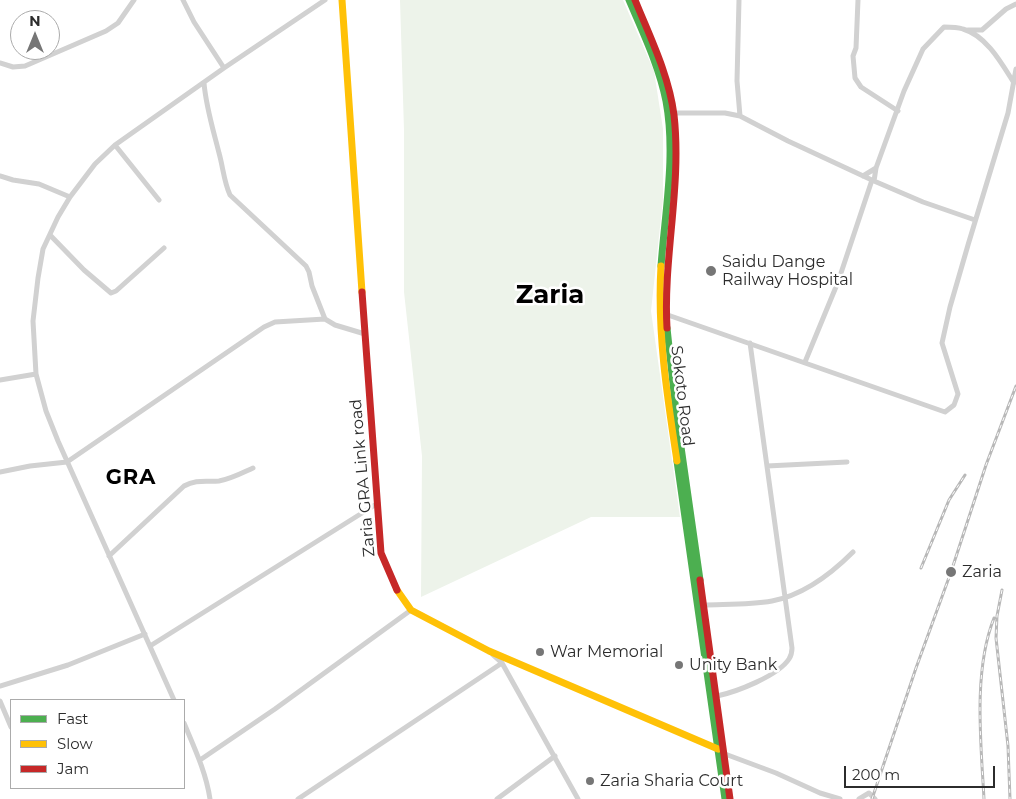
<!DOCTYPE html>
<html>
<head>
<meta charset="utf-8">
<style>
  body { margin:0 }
  #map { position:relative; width:1016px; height:799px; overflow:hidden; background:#fff; font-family:Montserrat,sans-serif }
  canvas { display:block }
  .legend { position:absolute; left:10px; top:699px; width:175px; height:90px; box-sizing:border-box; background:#fff; border:1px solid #ababab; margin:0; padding:6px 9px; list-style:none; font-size:15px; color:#2c2c2c }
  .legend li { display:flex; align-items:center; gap:10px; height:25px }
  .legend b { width:25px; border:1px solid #ababab }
  .north { position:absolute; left:10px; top:10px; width:50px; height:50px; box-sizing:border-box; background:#fff; border:1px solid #ababab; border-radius:50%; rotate:0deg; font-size:14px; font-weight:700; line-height:20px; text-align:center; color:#2c2c2c }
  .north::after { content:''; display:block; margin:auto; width:18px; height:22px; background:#767676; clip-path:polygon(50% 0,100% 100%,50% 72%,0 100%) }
  .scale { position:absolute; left:844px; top:766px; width:151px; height:22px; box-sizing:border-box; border:2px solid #2c2c2c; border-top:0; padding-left:6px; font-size:15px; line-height:18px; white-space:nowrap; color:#2c2c2c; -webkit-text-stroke:4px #fff; paint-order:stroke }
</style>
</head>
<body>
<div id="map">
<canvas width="1016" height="799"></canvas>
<ul class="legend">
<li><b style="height:6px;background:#4caf50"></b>Fast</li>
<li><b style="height:6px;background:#ffc107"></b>Slow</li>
<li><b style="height:6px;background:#c62828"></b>Jam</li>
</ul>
<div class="north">N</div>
<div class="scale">200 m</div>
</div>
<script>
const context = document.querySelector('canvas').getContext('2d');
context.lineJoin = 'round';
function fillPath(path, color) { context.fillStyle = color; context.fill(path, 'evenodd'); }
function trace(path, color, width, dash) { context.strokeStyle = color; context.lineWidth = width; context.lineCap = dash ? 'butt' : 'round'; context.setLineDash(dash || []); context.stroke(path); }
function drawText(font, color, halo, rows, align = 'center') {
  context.font = font + ' Montserrat,sans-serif'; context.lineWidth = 5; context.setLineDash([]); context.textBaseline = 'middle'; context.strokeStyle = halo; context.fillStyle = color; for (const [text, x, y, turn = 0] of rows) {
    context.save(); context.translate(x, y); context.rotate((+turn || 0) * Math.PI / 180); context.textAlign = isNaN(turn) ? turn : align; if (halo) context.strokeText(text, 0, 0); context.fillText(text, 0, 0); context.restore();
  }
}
fillPath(new Path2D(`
  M400 0H623L654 71 663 129V199L651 311 680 517H591L421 597 422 456 404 292V130Z`), '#edf3ea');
trace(new Path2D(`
  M183 0 194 22 224 68
  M739 0 737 81 740 116
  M858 0 856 48 853 56 855 78 861 87 898 111
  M968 30H982L1006 9 1016 4
  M0 63 13 67 25 66 106 31 118 23 134 0
  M204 83C206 107 213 129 219 153 223 167 224 182 230 195L306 266 309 272 312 286 325 319
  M673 113H725L740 116 788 141 874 181 923 202 975 220
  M115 145 159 200
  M0 176 13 180 39 184 70 197
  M863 176 876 168
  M874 181 876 168 904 91 923 49 944 27C950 27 957 27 963 29 987 36 1002 64 1014 83
  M50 235 84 270 111 293 116 291 164 248
  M665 314 945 412 954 405 958 394 942 343 950 307 968 245 1008 113 1016 69
  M805 362 838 282 872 180
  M0 380 36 374
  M767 466 847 462
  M0 472 30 466 67 462 264 327 275 322 325 319 335 325 365 334
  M109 556 184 486C196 479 206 482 219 481 231 479 242 473 253 468
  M703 605C726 604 750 605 772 601 804 595 831 574 853 552
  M150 646 378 503
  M493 655 502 663 578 799
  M0 686 68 665 145 634
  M717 696C736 692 778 676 789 659 791 656 792 652 792 648L750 343
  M174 700 58 441 46 411 36 374 33 321 38 278 43 249 58 217 70 197 95 164 115 145 224 68 325 0
  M0 701 11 727
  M184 723C194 747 206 772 210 799
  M725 754 776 773 820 793 840 799
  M200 760 275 709 411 610
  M298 799 502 663
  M497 799 555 756
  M859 799 869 793 875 799`), '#d1d1d1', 5);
trace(new Path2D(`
  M629 0C643 33 659 66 666 101 676 155 665 211 661 266
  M667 328 676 412 700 580
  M677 461 725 799`), '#4caf50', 7);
trace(new Path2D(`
  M342 0 362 292
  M661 266C657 331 667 396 677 461
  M397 590 411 610 489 651 718 749`), '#ffc107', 7);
trace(new Path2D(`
  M635 0C650 37 669 75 674 115 682 186 663 257 667 328
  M362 292 381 553 397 590
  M700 580 730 799`), '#c62828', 7);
const rail = new Path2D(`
  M921 568 949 500 965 475
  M1002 590 997 616 996 638 1008 746 1010 799
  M872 799 916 668 951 572 986 465 1016 386
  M984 799C981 743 973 671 994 618`);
trace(rail, '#b8b8b8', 3);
trace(rail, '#fff', 1, [4]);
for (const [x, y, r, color] of [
  [711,271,6,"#767676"],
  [951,572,6,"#767676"],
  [540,652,5,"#767676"],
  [679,665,5,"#767676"],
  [590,781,5,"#767676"]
]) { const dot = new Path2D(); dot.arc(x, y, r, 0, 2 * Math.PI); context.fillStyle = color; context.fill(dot); trace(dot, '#fff', 2); }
drawText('16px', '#2c2c2c', '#fff', [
  ["Saidu Dange",722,262],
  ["Railway Hospital",722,280],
  ["Zaria",962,572],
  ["War Memorial",550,652],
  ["Unity Bank",689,665],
  ["Zaria Sharia Court",600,781]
], 'left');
drawText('16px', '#2c2c2c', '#fff', [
  ["Sokoto Road",682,396,83],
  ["Zaria GRA Link road",363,478,-95]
]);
context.letterSpacing = '1px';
drawText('bold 21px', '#000', '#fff', [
  ["GRA",131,478]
]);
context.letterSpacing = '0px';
drawText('bold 26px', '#000', '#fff', [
  ["Zaria",550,295]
]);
</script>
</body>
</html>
